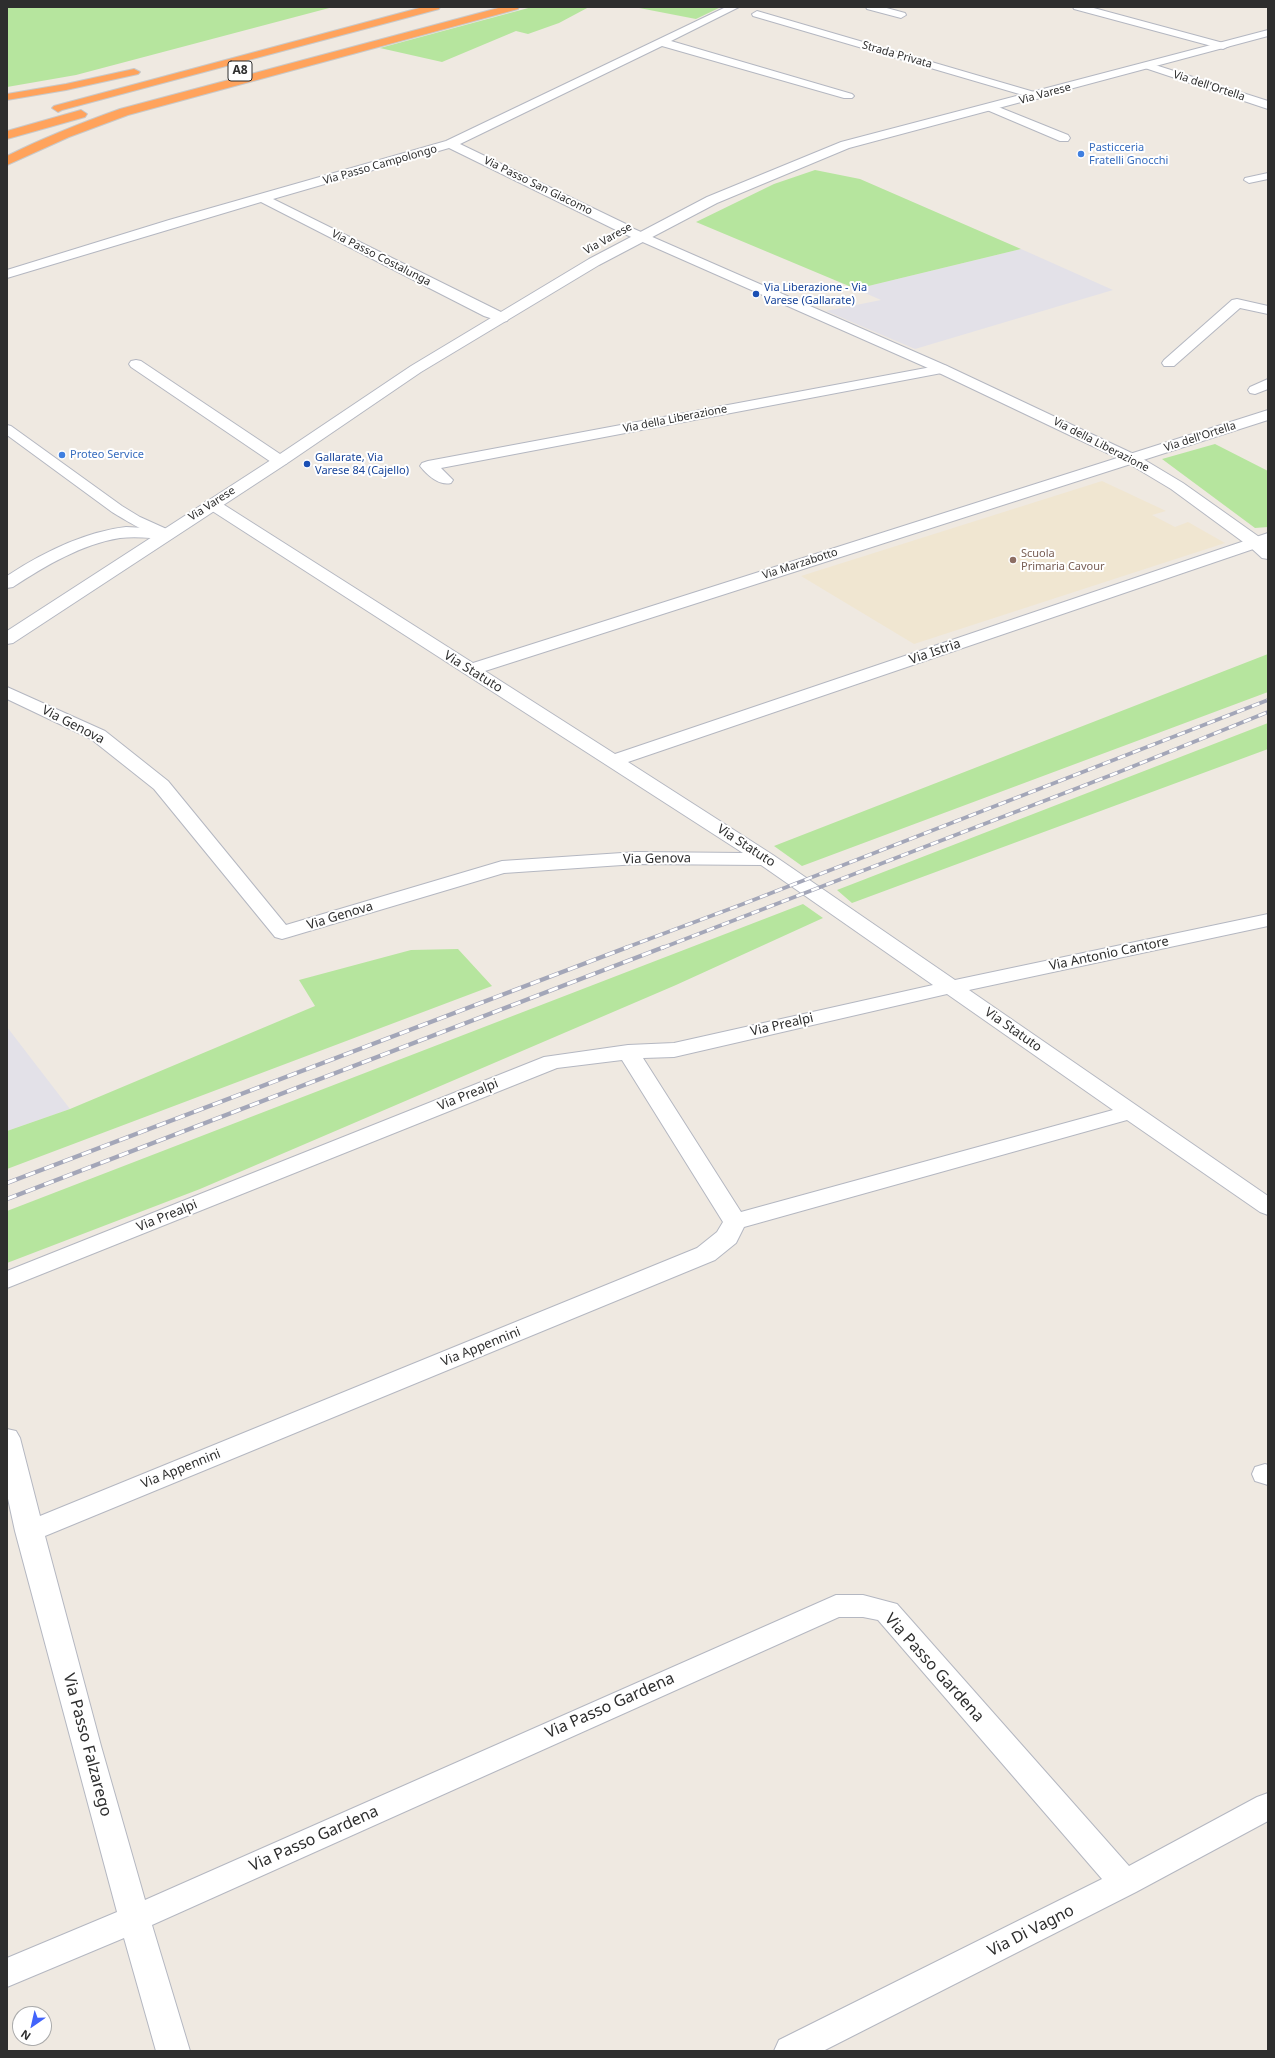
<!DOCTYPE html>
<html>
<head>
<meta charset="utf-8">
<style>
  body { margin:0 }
  #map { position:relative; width:1275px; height:2058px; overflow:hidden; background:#efe9e1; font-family:"Noto Sans",sans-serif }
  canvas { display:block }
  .frame { position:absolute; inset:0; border:8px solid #2e2e2e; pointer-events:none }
  .north { position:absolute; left:12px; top:2006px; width:40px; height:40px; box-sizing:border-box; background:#fff; border:1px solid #ababab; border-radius:50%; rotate:214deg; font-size:11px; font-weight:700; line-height:16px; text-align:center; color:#2e2e2e }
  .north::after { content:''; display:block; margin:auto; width:14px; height:18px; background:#4264fb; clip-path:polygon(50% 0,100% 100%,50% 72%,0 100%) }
</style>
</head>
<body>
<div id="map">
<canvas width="1275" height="2058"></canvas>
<div class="frame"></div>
<div class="north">N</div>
</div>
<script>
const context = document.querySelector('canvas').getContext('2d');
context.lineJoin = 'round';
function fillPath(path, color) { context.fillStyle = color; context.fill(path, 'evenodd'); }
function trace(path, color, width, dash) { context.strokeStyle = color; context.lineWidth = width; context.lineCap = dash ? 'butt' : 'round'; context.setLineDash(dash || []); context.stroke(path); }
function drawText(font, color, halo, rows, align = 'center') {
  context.font = font + ' "Noto Sans",sans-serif'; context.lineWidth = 4; context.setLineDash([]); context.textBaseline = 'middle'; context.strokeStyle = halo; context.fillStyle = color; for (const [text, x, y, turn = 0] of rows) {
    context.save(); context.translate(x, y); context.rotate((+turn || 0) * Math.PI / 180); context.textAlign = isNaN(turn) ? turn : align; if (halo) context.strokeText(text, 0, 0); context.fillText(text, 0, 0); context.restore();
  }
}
fillPath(new Path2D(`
  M1021 249 1113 290 915 349 826 311 881 300 856 289Z
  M7 1027 70 1109 7 1131Z`), '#e3e1e8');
fillPath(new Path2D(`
  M1102 481 1166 511 1152 515 1175 527 1188 522 1225 543 914 644 801 576Z`), '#f0e6d1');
fillPath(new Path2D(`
  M7 7H333L76 75 7 87Z
  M532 7H589L559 23 528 34 516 31 442 62 380 48Z
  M634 7H721L696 19Z
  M815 170 860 179 1021 249 856 289 696 222 774 184Z
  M1215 444 1268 471V527L1255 528 1162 459Z
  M1268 654V692L802 866 774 846Z
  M1268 723V749L852 903 837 890Z
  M803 904 823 918 676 985 200 1189 7 1263V1211Z
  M458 949 492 986 7 1169V1131L70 1109 315 1006 299 980 411 950Z`), '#b6e59e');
const service = new Path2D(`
  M1268 173V179L1249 183 1244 180 1245 178Z
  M7 425 11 426 122 506 140 517 171 531 173 534 171 537C157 540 125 520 112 512L7 435Z`);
const minor = new Path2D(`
  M726 7H739L671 41 852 94 854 96 852 98H844L662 46 460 144 630 226 632 229 630 232H620L449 148 273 199 507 315 509 318 507 321 502 322 484 316 261 202 7 278V270L169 220 446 141Z
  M866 7H883L905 13 906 15 901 18 867 9Z
  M1073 7H1090L1227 44 1229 46 1223 49 1219 48 1074 9Z
  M757 11 1041 94 1043 96 1037 99 1033 98 753 16 752 14Z
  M1149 63 1268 101V109L1145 68 1143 66Z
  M991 104 1068 135 1070 138 1068 141H1060L987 110 985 108Z
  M1237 299 1268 306V314L1240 308 1174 366H1164L1162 363 1164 360 1232 300Z
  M136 360 141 361 286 458 288 461 286 464H274L131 367 129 364 131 361Z
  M942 365 947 366 949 369 947 372 441 468 453 480 451 483C439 486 427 475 420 466L422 463 428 461Z
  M1268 379V389L1255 394 1250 393 1248 390 1250 387Z
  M1268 410V420L485 671 615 754 1268 533V544L628 762 773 855 955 980 1268 914V926L969 990 1268 1196V1215L1260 1212 1127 1120 744 1227 736 1243 715 1260 45 1536 101 1746 145 1900 836 1595H863L897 1604 1129 1866 1257 1797 1268 1793V1821L1136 1892 823 2051H774L779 2040 1102 1879 878 1620 863 1617H839L152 1925 190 2051H156L124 1938 7 1987V1958L117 1912 15 1531 7 1494V1429L16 1431 20 1438 40 1516 697 1248 717 1232 723 1222 622 1060 557 1068 7 1288V1271L544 1057 628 1045 674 1043 933 985 761 865 637 864 504 873 289 937 282 939 275 937 154 789 91 739 7 699V687L105 731 168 781 286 925 502 861 637 852 743 853 206 507 204 504 206 501H218L473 663ZM947 994 1113 1110 741 1212 643 1058 674 1057Z
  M126 527 166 529 172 530 174 534 172 538 166 539C151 538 135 536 120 538 82 544 45 566 13 587L7 588V576C42 553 84 532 126 527Z
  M1265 1464 1268 1465V1485L1255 1481 1252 1474 1255 1467Z`);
const tertiary = new Path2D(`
  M625 225 947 366 1138 456 1183 483 1262 539 1268 545V559L1262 558 1250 547 1171 489 1126 462 937 372 620 232 618 229 620 226Z`);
const secondary = new Path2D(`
  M1268 30V36L849 148 717 203 599 265 421 372 286 464 13 643 7 644V631L274 458 411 366 589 259 707 197 841 142Z`);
const motorway = new Path2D(`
  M423 7H440L439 9 62 110 58 112 52 108 54 106Z
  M502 7H519L518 9 128 115 69 137 7 165V156C43 138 81 123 120 109Z
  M134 69 140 72 138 74 66 90 7 100V94L66 84Z
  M81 110 87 114 85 117 7 139V131Z`);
trace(service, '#b4b7c1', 2);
trace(minor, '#b4b7c1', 2);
trace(tertiary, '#b4b7c1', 2);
trace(secondary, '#b4b7c1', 2);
trace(motorway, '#c9c9c9', 2);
fillPath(service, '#fff');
fillPath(minor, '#fff');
fillPath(tertiary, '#fff');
fillPath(secondary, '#fff');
fillPath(motorway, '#ffa35c');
const railFar1 = new Path2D(`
  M625 948 743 904 1268 700
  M662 948 1114 774 1268 712`);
const rail = new Path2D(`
  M7 1183 628 947
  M7 1199 664 947`);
trace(railFar1, '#a3a6b8', 4);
trace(rail, '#a3a6b8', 4.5);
trace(railFar1, '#fff', 2.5, [8]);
trace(rail, '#fff', 3, [10]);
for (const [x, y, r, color] of [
  [1081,154,4,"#3f7fe0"],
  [756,294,4,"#1a4fb4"],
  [62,455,4,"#3f7fe0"],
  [307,464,4,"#1a4fb4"],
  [1013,560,4,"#8d6e63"]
]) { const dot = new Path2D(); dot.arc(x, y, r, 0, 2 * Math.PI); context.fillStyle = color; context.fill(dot); trace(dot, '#fff', 1.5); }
drawText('11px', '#2e2e2e', '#fff', [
  ["Strada Privata",897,55,16],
  ["Via dell'Ortella",1209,86,18],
  ["Via Varese",1045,94,-15],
  ["Via Passo Campolongo",380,165,-16],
  ["Via Passo San Giacomo",538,186,26],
  ["Via Varese",608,239,-29],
  ["Via Passo Costalunga",381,258,27],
  ["Via della Liberazione",675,419,-11],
  ["Via dell'Ortella",1200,437,-18],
  ["Via della Liberazione",1101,445,27],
  ["Via Varese",212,504,-33],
  ["Via Marzabotto",800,564,-18]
]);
drawText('11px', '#366cbe', '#fff', [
  ["Pasticceria",1089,148],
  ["Fratelli Gnocchi",1089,161],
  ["Proteo Service",70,455]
], 'left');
drawText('11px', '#164399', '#fff', [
  ["Via Liberazione - Via",764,288],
  ["Varese (Gallarate)",764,301],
  ["Gallarate, Via",315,458],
  ["Varese 84 (Cajello)",315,471]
], 'left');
drawText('11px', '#785e54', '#fff', [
  ["Scuola",1021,554],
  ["Primaria Cavour",1021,567]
], 'left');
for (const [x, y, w] of [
  [240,71,24]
]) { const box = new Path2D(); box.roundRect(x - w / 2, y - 10, w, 20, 3); context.fillStyle = '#fff'; context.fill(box); trace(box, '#2e2e2e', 1); }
drawText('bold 12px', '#2e2e2e', null, [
  ["A8",240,71]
]);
drawText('13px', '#2e2e2e', '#fff', [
  ["Via Istria",935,652,-19],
  ["Via Statuto",473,672,32],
  ["Via Genova",73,725,27],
  ["Via Statuto",746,846,33],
  ["Via Genova",657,859,-1],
  ["Via Genova",340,916,-17],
  ["Via Antonio Cantore",1109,954,-12],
  ["Via Prealpi",782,1025,-13],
  ["Via Statuto",1013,1030,35],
  ["Via Prealpi",468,1095,-22],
  ["Via Prealpi",167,1216,-22],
  ["Via Appennini",481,1347,-22],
  ["Via Appennini",181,1469,-22]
]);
drawText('16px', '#2e2e2e', '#fff', [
  ["Via Passo Gardena",934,1668,48],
  ["Via Passo Gardena",610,1706,-24],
  ["Via Passo Falzarego",87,1745,75],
  ["Via Passo Gardena",314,1839,-24],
  ["Via Di Vagno",1031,1931,-27]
]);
</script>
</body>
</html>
